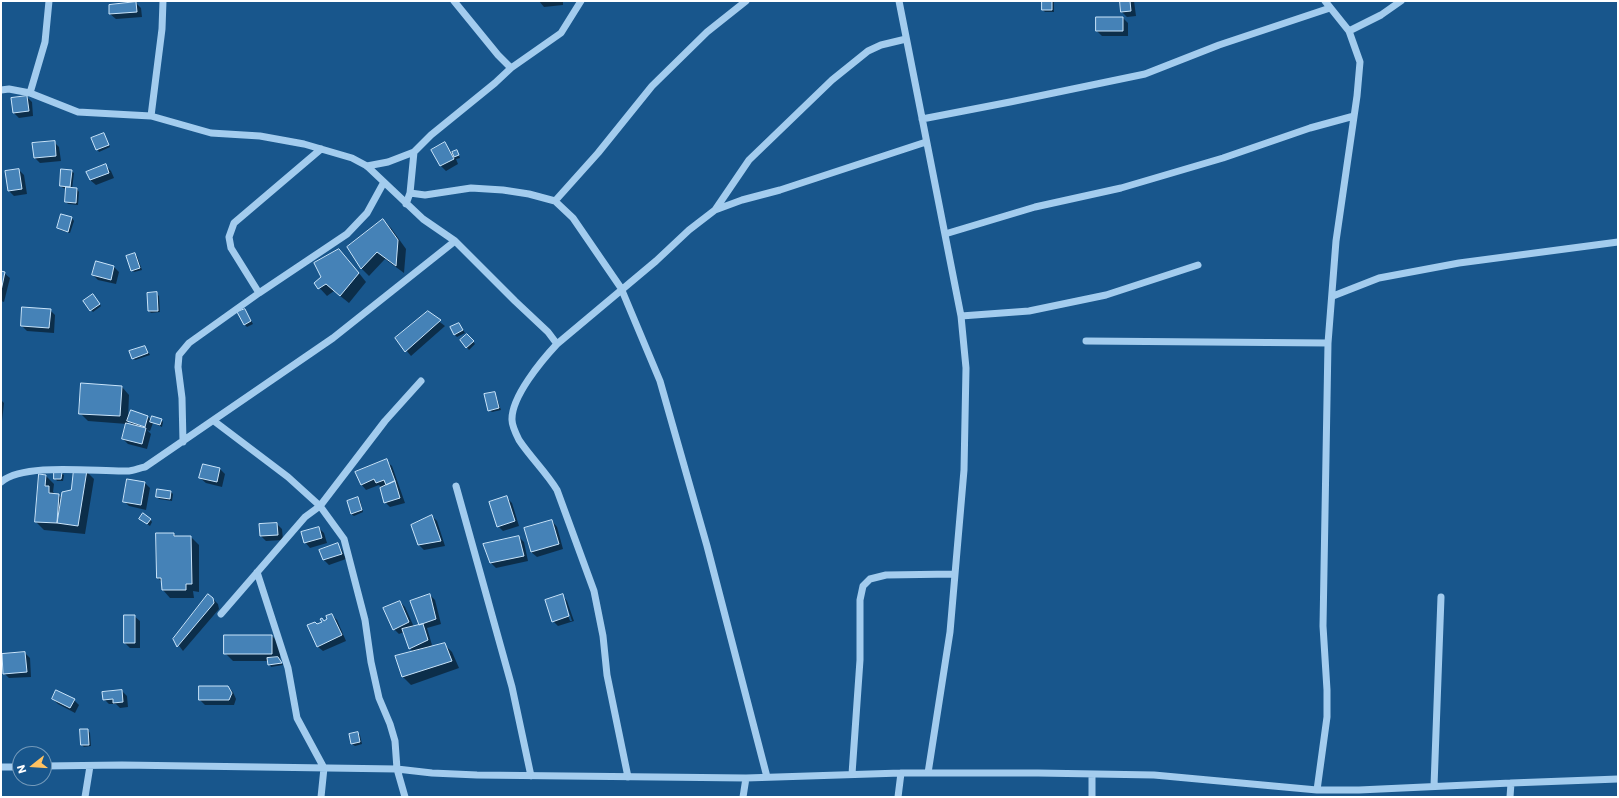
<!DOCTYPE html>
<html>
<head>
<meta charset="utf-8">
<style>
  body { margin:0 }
  #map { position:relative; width:1619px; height:798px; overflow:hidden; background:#18568c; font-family:Poppins,sans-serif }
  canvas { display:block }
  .frame { position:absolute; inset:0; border:2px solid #fff; pointer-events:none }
  .north { position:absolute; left:12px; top:746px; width:40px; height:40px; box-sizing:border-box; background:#18568c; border:1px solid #749aba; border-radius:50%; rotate:253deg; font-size:11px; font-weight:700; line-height:16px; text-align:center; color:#fff }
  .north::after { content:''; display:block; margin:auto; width:14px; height:18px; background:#ffc261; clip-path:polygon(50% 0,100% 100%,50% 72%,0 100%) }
</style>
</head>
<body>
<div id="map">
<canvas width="1619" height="798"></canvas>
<div class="frame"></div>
<div class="north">N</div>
</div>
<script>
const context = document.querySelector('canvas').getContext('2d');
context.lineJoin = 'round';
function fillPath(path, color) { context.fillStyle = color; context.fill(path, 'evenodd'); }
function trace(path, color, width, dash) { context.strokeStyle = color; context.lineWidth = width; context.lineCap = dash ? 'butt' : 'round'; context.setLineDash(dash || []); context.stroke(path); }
fillPath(new Path2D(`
  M539 1H563V5L544 7Z
  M1043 1H1054V12H1045L1043 10Z
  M1121 1H1134L1136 16 1127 17 1122 12Z
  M136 3 141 8 142 17 116 19 110 14Z
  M1123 18 1128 23V36H1102L1097 31Z
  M27 97 32 102 33 116 19 118 14 113Z
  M104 134 110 147 99 152 97 149Z
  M54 142 59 147 61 161 40 163 35 158Z
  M445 144 452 153 457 151 460 158 456 159 458 164 446 171 441 166 432 151Z
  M106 166 111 171 114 178 96 185 90 180Z
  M19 170 24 175 27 194 14 196 9 191Z
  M71 171 74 173 72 189H77L79 192 78 205 68 204 66 202 67 189 63 188 61 186Z
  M62 215 72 218 74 221 70 233 60 230 58 228Z
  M383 220 391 228 406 249 404 273 385 259 369 276 361 268Z
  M135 254 137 256 142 270 134 272 132 270Z
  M347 258 366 282 349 303 334 291 327 296 315 283Z
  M114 267 119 272 116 284 98 280 93 275Z
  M1 272 4 273 10 278 4 302 1 301Z
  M156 293 159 296 160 312 151 313 149 311Z
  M95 298 101 306 93 312 91 310Z
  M50 310 55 315 54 333 27 331 22 326Z
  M245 310 253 324 247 327 245 325Z
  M428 313 445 326 411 356 396 338Z
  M459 324 465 333 457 337 454 334Z
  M467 335 475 344 469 350 461 340Z
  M145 347 150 355 135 360 133 358Z
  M122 387 129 395 128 420 132 411 148 417 152 421 161 419 163 422 162 427 153 423 150 431 147 430 151 434 147 449 128 444 123 439 127 424 88 421 80 413ZM128 420 133 426 128 424Z
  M494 393 496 395 501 410 492 412 489 410Z
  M1 400 4 403 2 421H1Z
  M386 461 392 466 405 503 390 507 385 502 382 488 379 485 366 490 361 484Z
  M220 469 225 474 222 487 206 483 200 478Z
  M86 471 94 479 85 534 44 530 36 522 46 476 54 484 53 492 62 498 72 491Z
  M61 473 64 475 63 481H57L55 478Z
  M145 483 150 488 146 510 129 506 124 501Z
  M171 492 173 494 172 501 159 499 157 497Z
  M358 498 360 500 363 512 354 516 351 514Z
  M507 498 512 503 519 526 503 531 498 526Z
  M432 516 437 521 445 546 424 550 419 545 412 526Z
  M150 519 152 522 150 526 143 521Z
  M552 521 557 527 563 549 537 557 531 552Z
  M277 524 282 529 283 540 266 541 261 536Z
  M319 528 324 533 327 543 310 548 305 542Z
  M174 534 177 537H191L199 545V592L193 591 194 598H170L163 590V583L158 578Z
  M519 537 524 542 528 561 496 568 491 563 484 545Z
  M337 544 342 550 346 559 329 565 324 560 320 551Z
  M430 595 435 600 441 624 427 628 432 645 428 648 444 644 452 652 459 668 411 685 403 677 396 657 414 652 409 648 404 632 399 634 394 629 400 602 405 607 414 627 420 625 412 602Z
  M562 595 567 601 574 621 558 626 553 621ZM563 600H565L572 621H570Z
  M212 598 218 604 219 609 183 651 174 639Z
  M332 615 337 620 346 641 323 651 317 646V625L325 622Z
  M134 616 140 621V648H130L125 643Z
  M272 636 280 644V659L283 665 271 667 268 661H233L225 653Z
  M25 653 30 658 31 677 9 678 4 673Z
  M228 687 233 692 236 699 234 705H205L200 700Z
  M122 691 127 696 128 707 120 708 116 704H109L104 699Z
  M53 699 74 700 79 705 75 713 58 704Z
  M88 730 90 733 91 746 84 747 81 744Z
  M357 733 360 735 362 744 355 746 352 744 350 735Z`), '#0007');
const building = new Path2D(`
  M1042 1H1052V10H1042Z
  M1120 1H1130L1131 11 1121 12Z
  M136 2 137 12 109 14V5Z
  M1096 17H1123V31H1096Z
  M27 96 29 111 13 113 11 98Z
  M104 133 109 145 96 150 91 138Z
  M55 141 56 156 34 158 32 143Z
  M445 142 454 159 440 166 431 150Z
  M457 150 459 155 454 157 452 152Z
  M106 164 109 173 90 180 86 172Z
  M19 169 22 189 8 191 5 171Z
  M61 169 72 170 70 187 60 186Z
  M66 187 77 188 76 203 65 202Z
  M61 214 72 217 68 232 57 228Z
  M383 219 398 240 396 266 377 252 361 269 347 247Z
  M339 249 359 273 340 296 326 284 318 289 314 283 321 277 314 263Z
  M135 253 140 268 131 271 126 256Z
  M96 261 114 266 111 280 92 275Z
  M1 271 5 272 1 291Z
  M157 292 158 311H148L147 293Z
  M93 294 100 304 90 311 83 301Z
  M22 307 51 309 49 328 21 326Z
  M245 309 251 321 244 325 237 312Z
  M428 311 441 320 405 352 395 338Z
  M459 323 463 330 454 335 450 327Z
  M467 334 474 341 466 348 460 340Z
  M145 346 148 353 132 359 129 351Z
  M81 383 122 386 120 416 79 414Z
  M495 392 499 408 488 411 484 394Z
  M131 410 148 416 145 427 127 421Z
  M152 416 162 419 160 425 150 422Z
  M126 423 146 428 142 444 122 439Z
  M387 459 395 481 386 485 384 480 376 483 374 479 361 485 355 472Z
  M203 464 220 468 217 482 199 478Z
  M74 469 87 470 78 526 57 523 62 492 71 490Z
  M54 471 62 472 61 479H54Z
  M39 474 46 475 45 486H49V493L59 494 57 523 35 522Z
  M127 479 145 482 141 505 123 502Z
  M395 481 400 498 384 503 380 488Z
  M157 489 171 491 170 499 156 497Z
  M507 496 515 521 497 527 489 502Z
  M358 497 362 510 351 514 347 501Z
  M143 513 151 519 147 524 139 519Z
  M432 515 441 541 418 545 411 525Z
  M552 520 559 544 531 552 524 528Z
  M277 523 278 535 260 536 259 524Z
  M319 527 322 538 304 543 301 532Z
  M156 533H174V536H191L192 584H186V590H162L161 578H157Z
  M519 536 524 556 490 563 483 544Z
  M338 543 342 554 323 560 319 550Z
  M208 594 213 598 214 603 177 647 173 639Z
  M430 594 436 619 419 625 410 601Z
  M563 594 569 616 552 622 545 600Z
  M400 601 409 622 393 630 383 608Z
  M332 614 342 635 317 647 307 625 315 622 317 624 322 622 320 619 322 618 324 621 327 619 326 616Z
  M124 615H135V643H124Z
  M423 624 428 640 409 649 402 629Z
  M224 635H272V654H224Z
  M445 643 452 661 402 677 395 656Z
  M25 652 27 672 3 674 2 654Z
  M278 657 282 663 268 665 267 658Z
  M199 686H228L232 693 229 700H199Z
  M56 690 75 699 70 708 52 699Z
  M122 690 123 702 113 703V699L103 700 102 692Z
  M80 729H88L89 745H81Z
  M358 732 360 742 351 744 349 734Z`);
fillPath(building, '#4582b7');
trace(building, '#c9e4fa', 1);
trace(new Path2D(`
  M899 1 961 316 966 368 964 470 950 632 928 773
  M1349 31 1381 15 1401 1
  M511 68 561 33 581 1
  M1 90 9 89 30 93 78 112 151 116 211 133 260 136 304 144 352 158 367 166 423 219 455 241 515 301 548 332 557 344 656 261 689 230 715 210 742 200 780 190 926 142
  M30 93 45 42 49 1
  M151 116 162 29 163 1
  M922 119 1010 102 1145 74 1219 45 1330 8
  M367 166 388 162 414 152 431 135 495 83 511 68 498 55 454 1
  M410 193 425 195 471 188 503 190 529 194 555 201 573 218 621 288 660 381 707 546 767 777
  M555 201 598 153 652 86 707 32 746 1
  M406 204 410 193 414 152
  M715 210 749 160 832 80 868 51 881 45 906 39
  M945 234 1035 207 1121 188 1223 158 1310 128 1354 116
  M259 293 231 248 229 237 234 223 321 149
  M1333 296 1379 278 1459 263 1618 242
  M961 316 1029 311 1106 295 1198 265
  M1086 341 1328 343
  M557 344C542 360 511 397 512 420 512 426 517 436 519 440 531 458 546 472 557 490L594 591 603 636 607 675 628 777
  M214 421 288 477 320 506 305 517 221 614
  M183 442 182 398 178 367 179 355 189 343 259 293 347 234 367 213 384 182
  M1 482C24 462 97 472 127 471 133 471 139 468 145 467L333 338 455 241
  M456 486 512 687 531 776
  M257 572 288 668 297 718 324 768 321 797
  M44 766 122 765 397 769 432 773 477 775 746 778 901 773H1038L1154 775 1317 790H1359L1511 783 1618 779
  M1 767H20
  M852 774 860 660V600L863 586 870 579 886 575 954 574
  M1092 774V797
  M1434 786 1441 597
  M1317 790 1327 717V690L1323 626 1328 343 1336 241 1357 96 1360 62 1349 31 1325 1
  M85 797 90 766
  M405 797 397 769 395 741 390 724 379 698 371 662 365 620 344 539 320 506 385 421 421 381
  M743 797 746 778
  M898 797 901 773
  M1510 797 1511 783`), '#a3ccee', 7);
</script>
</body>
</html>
